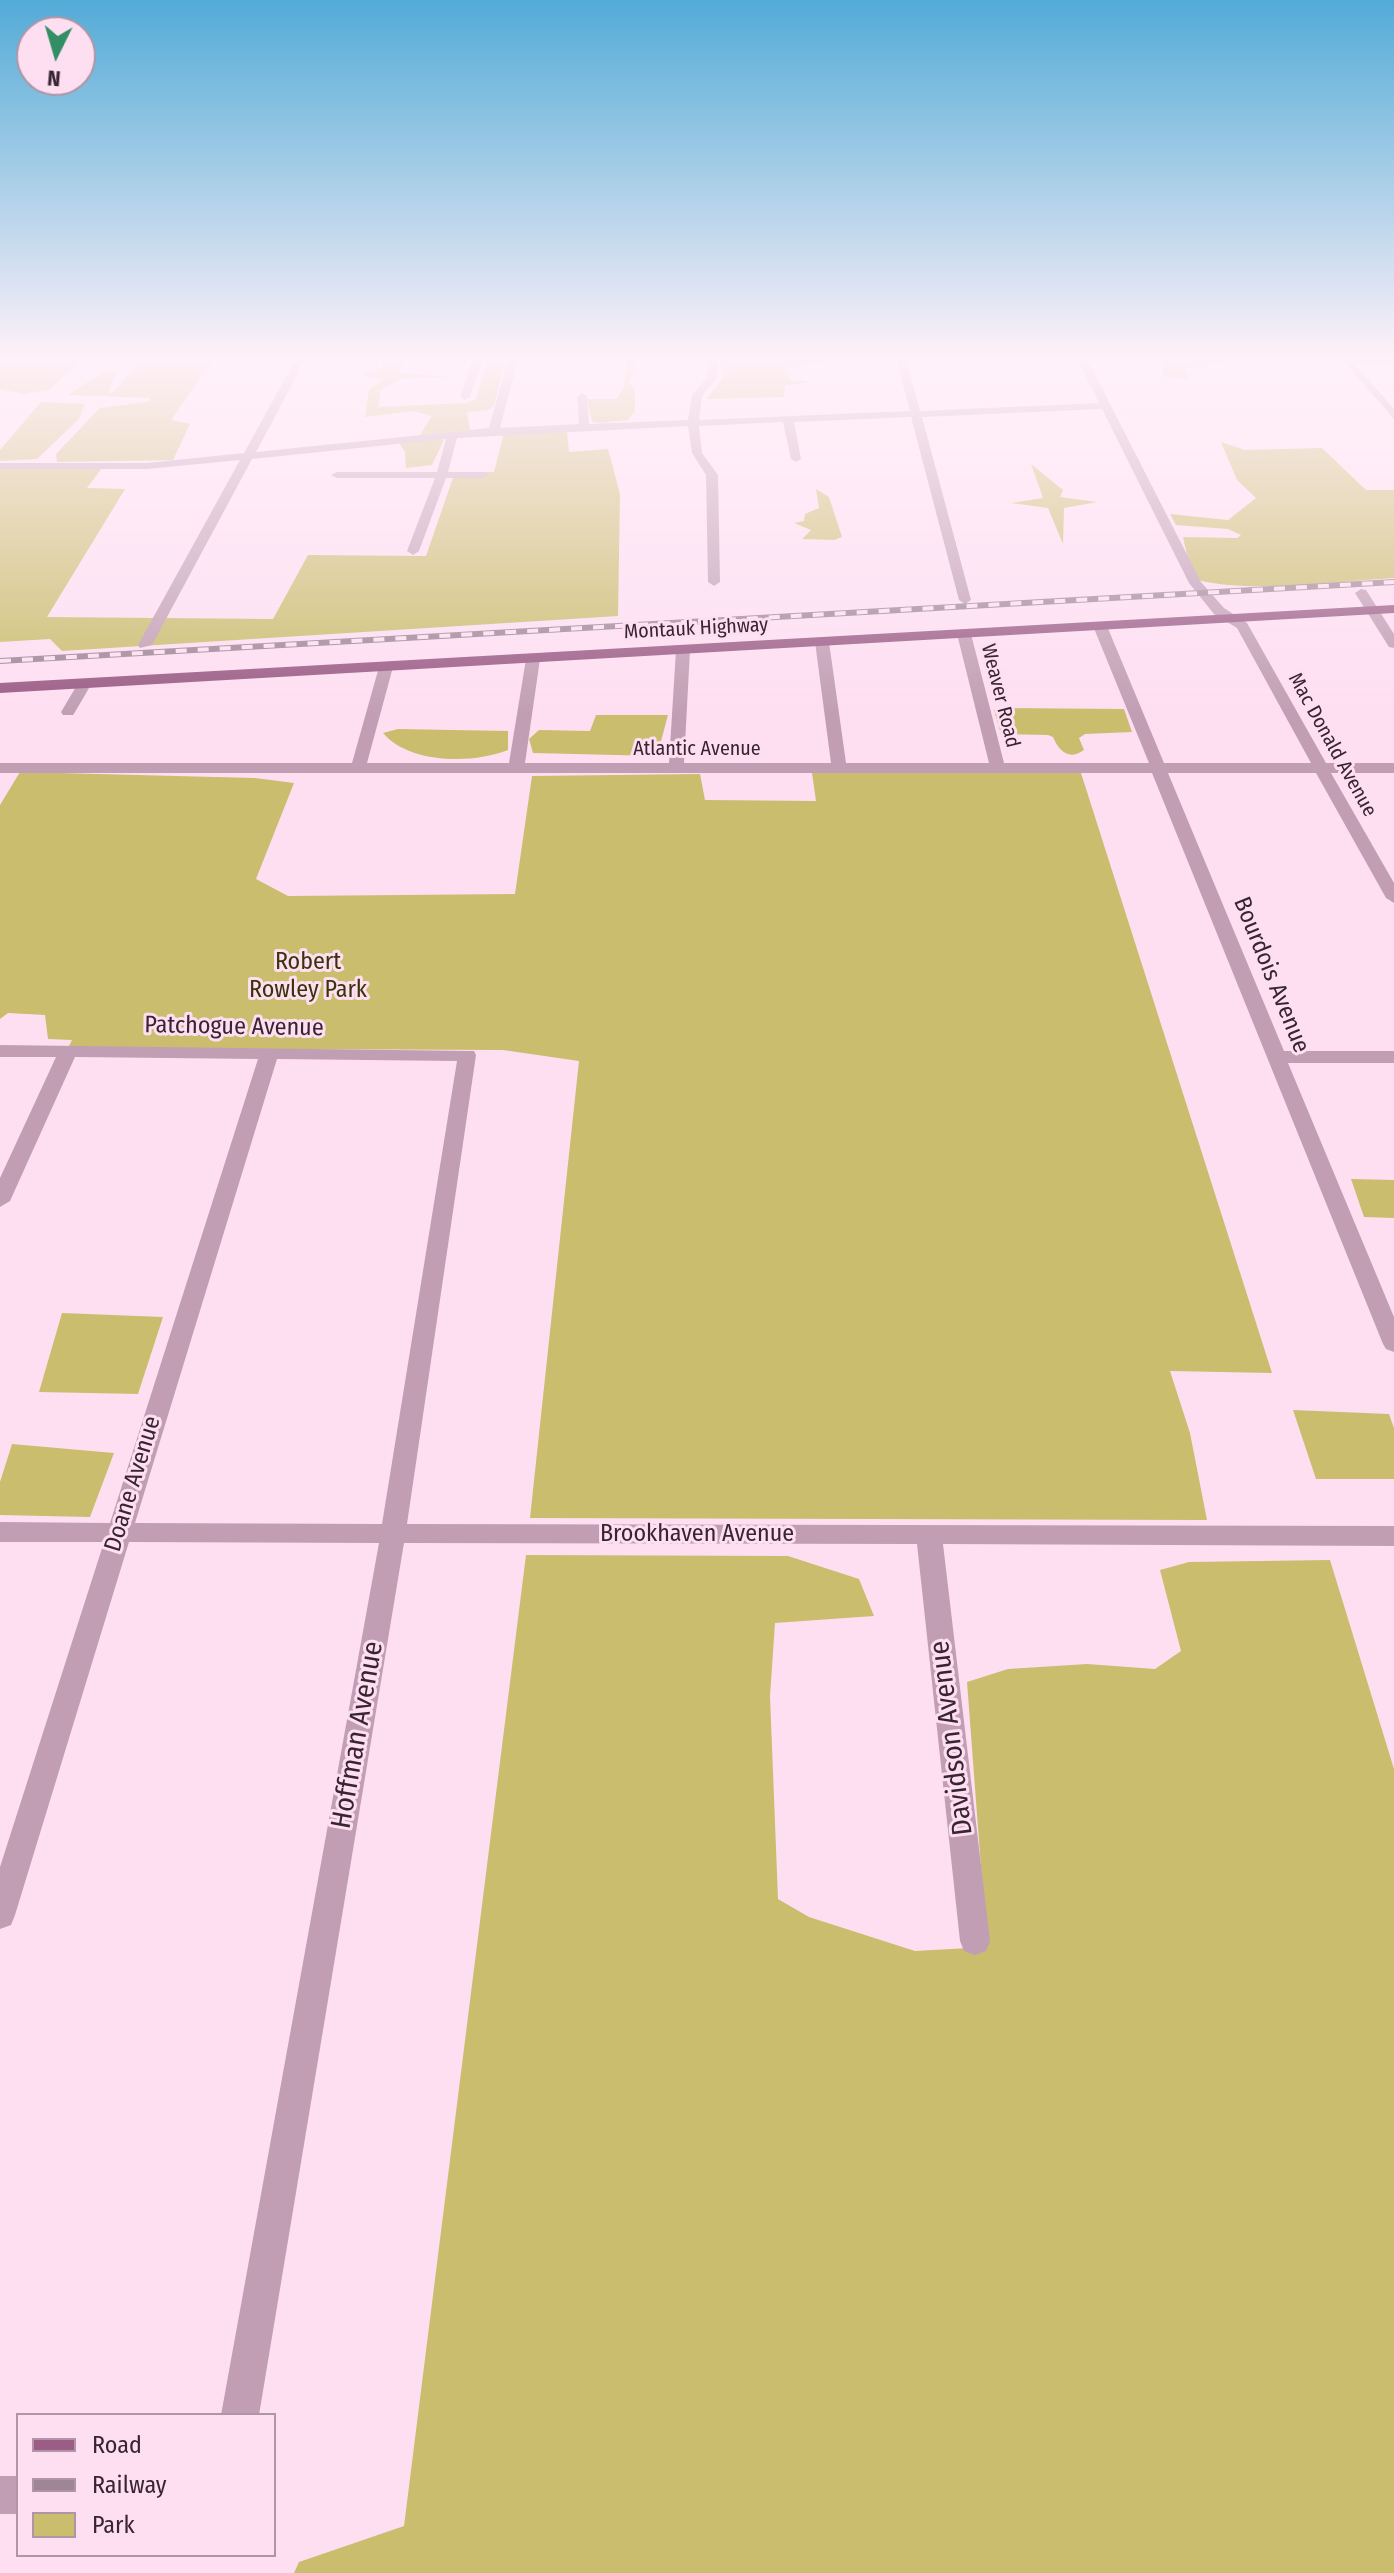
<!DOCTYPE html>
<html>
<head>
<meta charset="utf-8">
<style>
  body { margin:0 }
  #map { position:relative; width:1394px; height:2573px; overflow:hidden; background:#fedff2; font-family:"Fira Sans Condensed",sans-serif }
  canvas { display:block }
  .legend { position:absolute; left:16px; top:2413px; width:260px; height:144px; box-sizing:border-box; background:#fedff2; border:2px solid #af95a5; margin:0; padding:10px 14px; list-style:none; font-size:24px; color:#382531 }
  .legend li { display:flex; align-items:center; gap:16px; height:40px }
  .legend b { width:40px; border:2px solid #af95a5 }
  .north { position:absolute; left:16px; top:16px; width:80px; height:80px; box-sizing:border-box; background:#fedff2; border:2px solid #af95a5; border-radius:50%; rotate:185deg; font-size:22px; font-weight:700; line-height:32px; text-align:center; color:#382531 }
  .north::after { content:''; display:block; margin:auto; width:28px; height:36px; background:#318e65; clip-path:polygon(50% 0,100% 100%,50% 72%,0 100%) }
</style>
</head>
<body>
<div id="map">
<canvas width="1394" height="2573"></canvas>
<ul class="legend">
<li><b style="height:10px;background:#9b5d86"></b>Road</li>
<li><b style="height:10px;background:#9f8696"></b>Railway</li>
<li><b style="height:22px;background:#cabd6d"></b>Park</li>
</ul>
<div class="north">N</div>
</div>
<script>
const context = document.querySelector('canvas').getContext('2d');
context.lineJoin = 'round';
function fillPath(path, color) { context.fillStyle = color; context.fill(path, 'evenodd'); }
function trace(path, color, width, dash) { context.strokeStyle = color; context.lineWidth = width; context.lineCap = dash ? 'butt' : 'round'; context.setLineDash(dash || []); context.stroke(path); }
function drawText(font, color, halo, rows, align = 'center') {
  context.font = font + ' "Fira Sans Condensed",sans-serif'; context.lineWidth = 6; context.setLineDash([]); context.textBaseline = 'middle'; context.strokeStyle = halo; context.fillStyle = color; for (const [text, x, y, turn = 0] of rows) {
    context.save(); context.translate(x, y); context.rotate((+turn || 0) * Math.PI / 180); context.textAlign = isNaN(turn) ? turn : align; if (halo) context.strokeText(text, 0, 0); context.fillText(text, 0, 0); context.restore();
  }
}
fillPath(new Path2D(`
  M41 355H87L49 390 24 394 0 389V358L37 359Z
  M147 355H217L171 420 190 424 173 460 57 462 56 454 100 408 148 402 151 398 68 395 104 371 117 370 109 390 111 394Z
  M385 355H406L398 373 453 377 403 378 381 390 378 407 466 403 476 399 489 355H507L494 405 489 410 467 412 470 430 420 435 432 416 412 411 365 417 369 389 384 380 360 374 381 368Z
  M627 355H639L629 383 635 390V411L628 420 598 423 592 421 587 399H617L624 386Z
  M774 355H812L845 360 785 367 791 380 811 382 785 386 784 397 706 399 723 378 721 359 774 358Z
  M1161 355H1228L1223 363 1186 368 1189 379 1164 377Z
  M41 402 85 404 79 419 37 459 0 461V450Z
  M567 432 569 452 608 449 620 494 618 616 62 651 50 639 0 642V468H102L87 488 125 489 47 617 273 619 308 555 426 556 455 472H494L504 433Z
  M439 439 444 440 432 465 406 468 405 452 399 443Z
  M1221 442 1245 450 1322 448 1366 490H1394V578C1340 581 1240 595 1192 578L1183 537 1237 538 1241 535 1228 529 1176 525 1170 514 1228 520 1256 498 1237 480Z
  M1031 464 1063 490 1060 497 1097 502 1064 508 1063 544 1048 508 1011 503 1043 498Z
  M816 489 829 497 842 537 834 540 802 539 811 530 794 523 804 521 805 514 819 508Z
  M1002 708 1124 709 1132 732 1085 734 1079 738 1084 750C1069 761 1059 751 1053 737L1048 735 1001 734 994 710Z
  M596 715H668L657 756 533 753 529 739 539 730 590 731Z
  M398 729 508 731V750C473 764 409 764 383 733Z
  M20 772 255 778 294 783 256 879 288 896 515 894 532 776 700 774 705 800 816 801 812 773H1081L1272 1373 1170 1371 1190 1433 1207 1520 530 1518 579 1061 503 1050 68 1048 72 1040 48 1039 45 1015 8 1013 0 1019V805Z
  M1351 1179 1394 1180V1218L1364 1217Z
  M62 1313 163 1317 138 1394 39 1392Z
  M1293 1410 1389 1414 1394 1428V1479H1316Z
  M12 1444 114 1453 90 1517 0 1515V1482Z
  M526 1555 788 1556 859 1579 874 1616 775 1623 770 1696 778 1899 809 1917 915 1951 987 1947 967 1682 1008 1669 1087 1664 1155 1669 1181 1651 1160 1570 1189 1562 1330 1560 1394 1769V2573H294L299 2562 404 2526Z`), '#cabd6d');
fillPath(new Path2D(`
  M298 355H308L256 452 489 428 509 355H519L500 428 579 424 577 396 582 393 587 396 589 424 688 420 692 395 707 378 708 355H718L717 378 702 396 699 420 910 411 895 355H905L920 411 1099 403 1075 355H1085L1201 582 1224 608 1247 623 1326 763H1394V773H1331L1394 883V903L1386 898 1316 773H1168L1284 1051H1394V1063H1288L1394 1317V1352L1386 1349 1383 1344 1152 773H0V763H352L379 667 386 663 393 667 367 763H509L526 659 533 655 540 659 525 763H669L676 650 683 646 690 650 684 763H831L815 642 822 638 829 642 846 763H989L957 634 964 630 971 634 1004 763H1149L1093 626 1100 622 1107 626 1164 763H1311L1237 628 1214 614 1189 583 1102 409 922 417 971 600 965 604 959 600 911 417 794 422 801 459 796 462 791 459 783 422 699 426 702 453 718 475 720 582 714 586 708 582 706 475 692 453 688 426 457 438 448 472H483L489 475 483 478H446L419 551 413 555 407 551 435 478H337L331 475 337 472H437L446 439 252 459 152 645 140 648 138 645 240 460 147 469H0V463H147L244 453Z
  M474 355H484L470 397 465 400 460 397Z
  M1338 355H1348L1352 359H1394V365H1356L1394 409V419Z
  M1361 589 1366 590 1394 634V648L1389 647 1355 593Z
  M85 679 92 683 75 712 73 715H63L61 712 80 680Z
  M0 1045 474 1051 476 1055 407 1524 1394 1526V1546L943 1544 990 1941 986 1951 975 1955 964 1951 960 1941 917 1544 404 1543 259 2415H221L379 1543 129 1542 15 1915 11 1925 0 1929V1867L104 1542H0V1522L110 1523 258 1059 75 1057 10 1201 0 1207V1178L56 1057H0ZM277 1059 457 1061 382 1524 135 1523Z
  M0 2476H18V2514H0Z`), '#c19eb4');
fillPath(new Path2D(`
  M1394 605V613L0 693V683Z`), '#9b5d86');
const rail = new Path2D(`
  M0 661 1394 582`);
trace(rail, '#9f8696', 6);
trace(rail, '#fedff2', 4, [11]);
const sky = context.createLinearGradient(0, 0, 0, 715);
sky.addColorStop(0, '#52abd7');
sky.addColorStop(0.5, '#fff1f9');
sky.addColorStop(1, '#fff1f900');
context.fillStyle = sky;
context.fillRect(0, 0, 1394, 715);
drawText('20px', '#382531', '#fedff2', [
  ["Montauk Highway",696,629,-3],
  ["Weaver Road",1000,696,76],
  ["Mac Donald Avenue",1332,745,61],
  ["Atlantic Avenue",697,749]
]);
drawText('24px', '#3a340b', '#fedff2', [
  ["Robert",308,962],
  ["Rowley Park",308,990]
]);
drawText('24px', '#382531', '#fedff2', [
  ["Bourdois Avenue",1271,975,68],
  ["Patchogue Avenue",234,1027,1],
  ["Doane Avenue",133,1484,-73],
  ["Brookhaven Avenue",697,1534]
]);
drawText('28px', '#382531', '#fedff2', [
  ["Hoffman Avenue",358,1735,-80],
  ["Davidson Avenue",952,1738,-97]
]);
</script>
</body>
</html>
